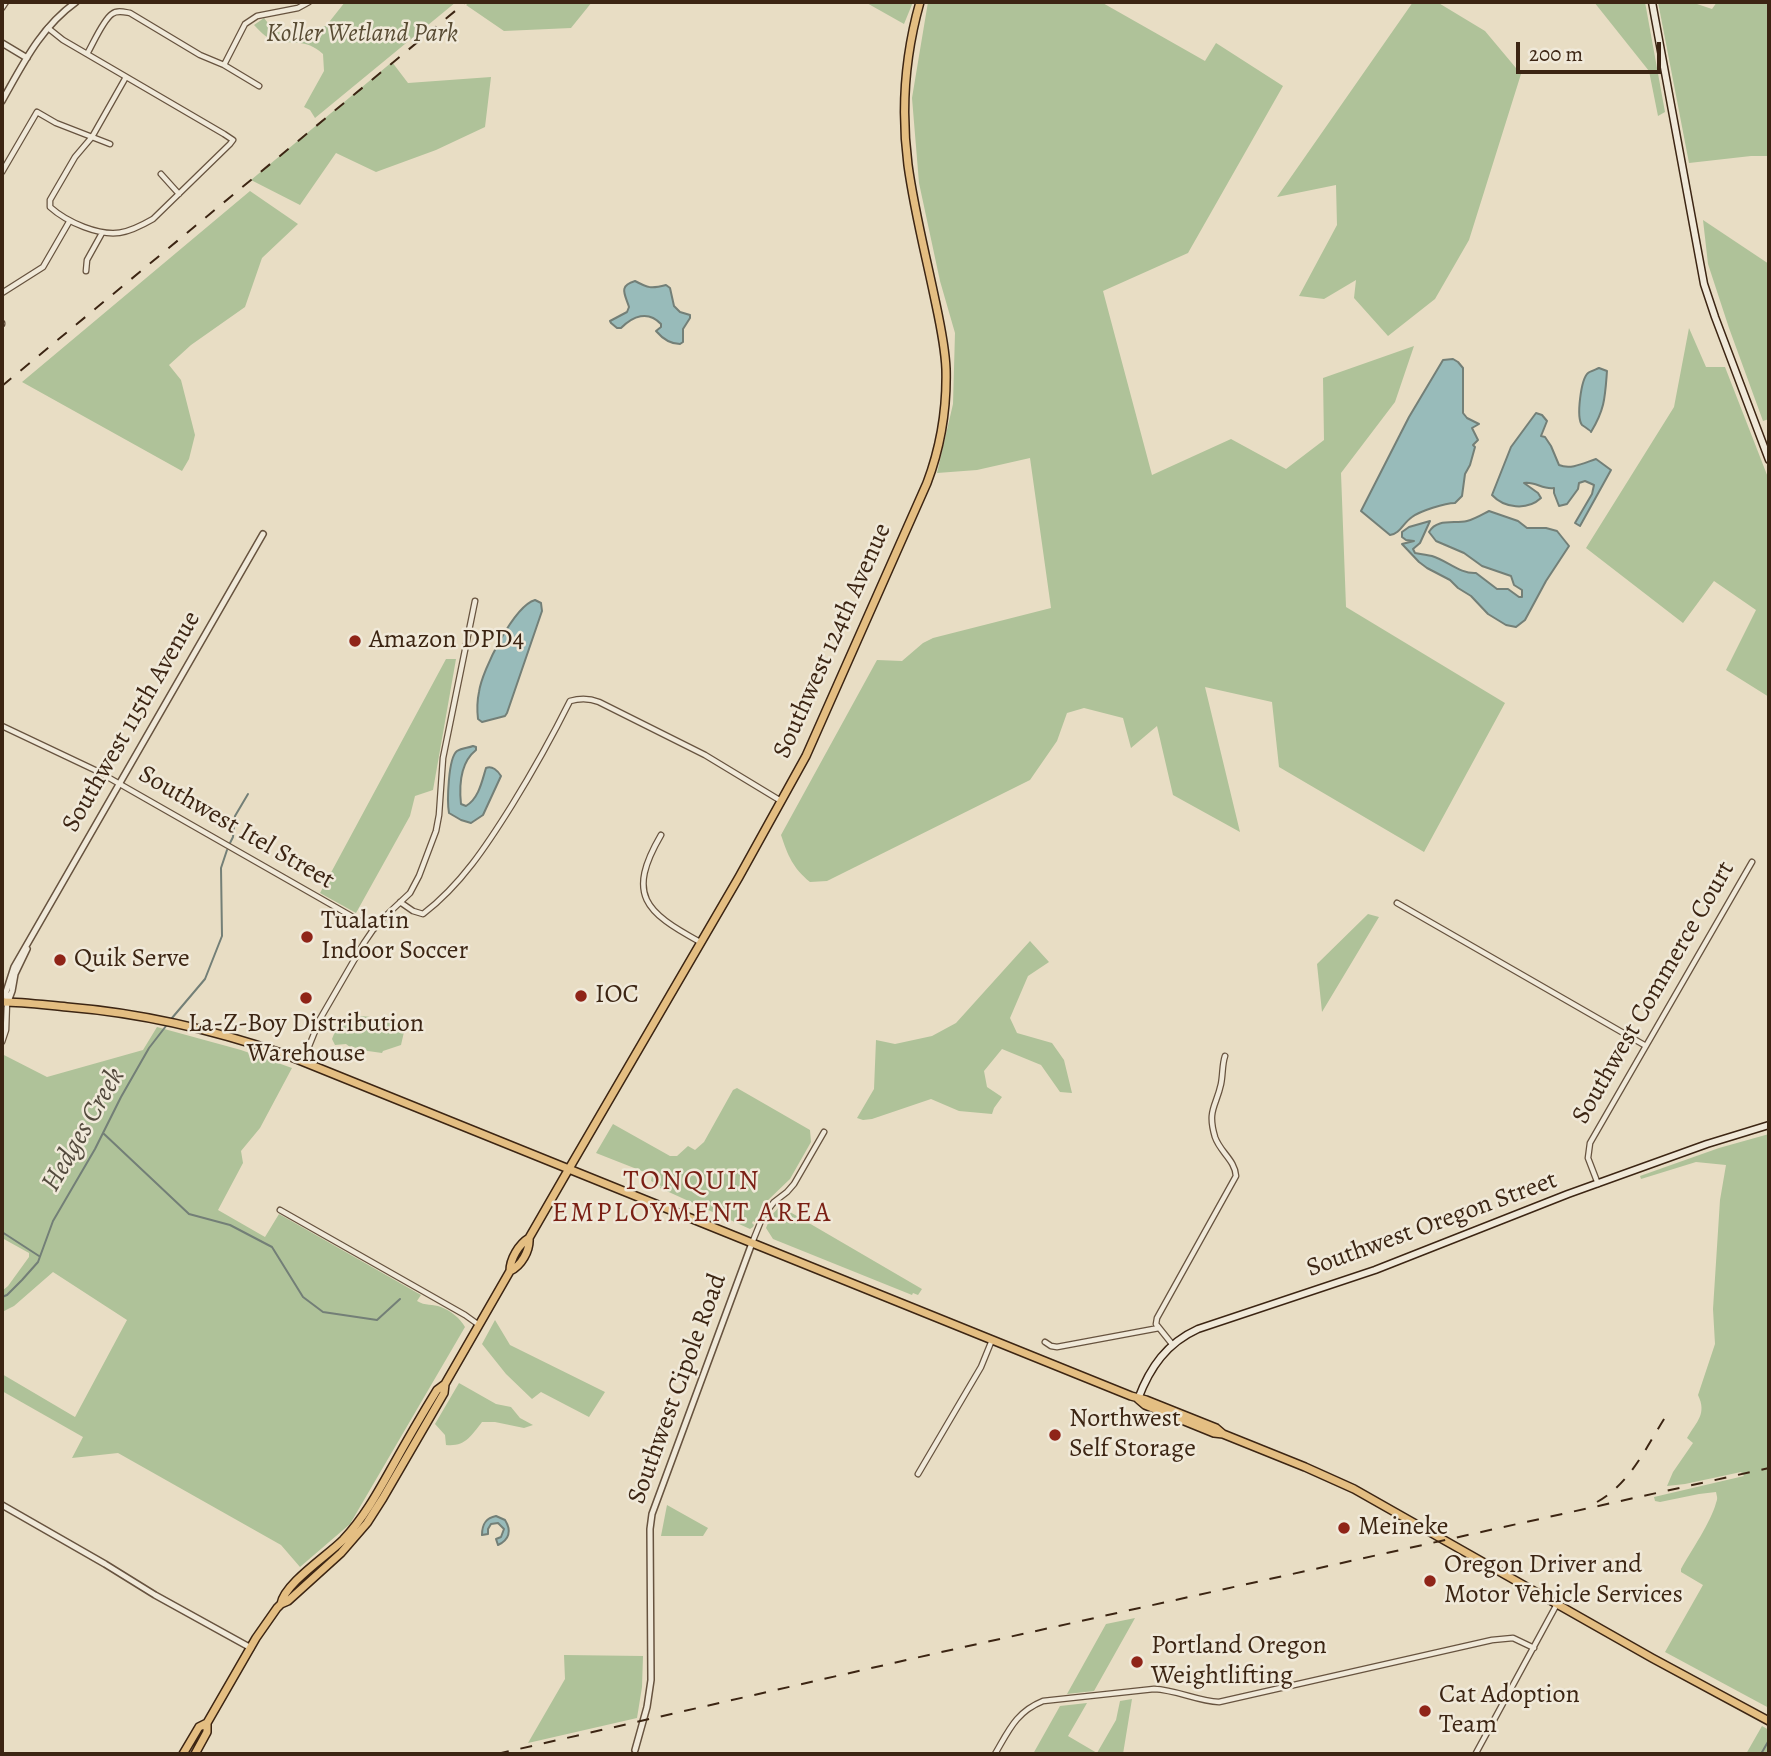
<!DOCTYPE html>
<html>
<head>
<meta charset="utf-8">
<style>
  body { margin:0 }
  #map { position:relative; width:1771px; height:1756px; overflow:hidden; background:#e8ddc4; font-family:Alegreya,serif }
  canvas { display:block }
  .frame { position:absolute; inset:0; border:4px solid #3c2513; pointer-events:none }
  .scale { position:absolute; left:1516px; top:42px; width:145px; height:32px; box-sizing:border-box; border:4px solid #3c2513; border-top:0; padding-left:9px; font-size:21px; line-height:24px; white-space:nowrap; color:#3c2513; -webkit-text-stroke:5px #f0e9d9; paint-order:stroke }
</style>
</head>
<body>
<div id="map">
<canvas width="1771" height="1756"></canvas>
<div class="frame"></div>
<div class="scale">200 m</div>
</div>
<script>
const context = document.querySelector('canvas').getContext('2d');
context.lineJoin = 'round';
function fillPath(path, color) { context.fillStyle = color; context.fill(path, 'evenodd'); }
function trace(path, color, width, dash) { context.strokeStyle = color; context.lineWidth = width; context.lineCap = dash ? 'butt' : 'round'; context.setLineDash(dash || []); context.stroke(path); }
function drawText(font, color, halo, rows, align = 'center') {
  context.font = font + ' Alegreya,serif'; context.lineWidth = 5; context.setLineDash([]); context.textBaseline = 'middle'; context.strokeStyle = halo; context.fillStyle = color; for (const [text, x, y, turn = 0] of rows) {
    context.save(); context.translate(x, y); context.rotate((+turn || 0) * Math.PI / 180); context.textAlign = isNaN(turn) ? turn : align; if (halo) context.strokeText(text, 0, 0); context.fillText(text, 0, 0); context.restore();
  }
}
fillPath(new Path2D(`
  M345 2H456L315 118 310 110 304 107 324 71 323 54C304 37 294 46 273 40 266 38 259 30 254 25L264 18 275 32 291 33 326 26Z
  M470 2H592L571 28 504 31 466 5Z
  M865 2H913L904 24Z
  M928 2H1101L1205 61 1216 43 1283 86 1188 253 1103 291 1152 475 1231 439 1286 469 1324 440 1323 378 1414 346 1395 402 1341 473 1346 607 1505 703 1424 852 1279 767 1272 702 1205 687 1240 832 1173 795 1157 726 1131 748 1123 718 1084 708 1067 713 1057 741 1030 780 827 881 810 882C793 868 788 856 781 835L877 660 902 661 923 643 933 638 1051 608 1030 458 977 470 937 473 953 404 955 333 940 281 919 183 912 98Z
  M1413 2H1437L1485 31 1521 74 1469 240 1435 299 1388 336 1354 298 1356 280 1324 299 1299 296 1337 225 1336 185 1277 197Z
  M1594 2H1645L1665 112 1658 116 1649 71Z
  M1658 2H1691L1712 9 1717 2H1769V156H1751L1689 163Z
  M392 62 408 83 491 77 485 127 436 150 376 172 336 153 300 205 251 180Z
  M250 191 298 224 262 258 245 307 191 345 169 365 181 380 195 435 189 459 182 471 22 382Z
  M1703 220 1769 264V419L1763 421 1729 328 1708 264Z
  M1689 328 1706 367H1725L1769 480V697L1726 670 1756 610 1714 581 1683 623 1586 548 1674 407Z
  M446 659H456L433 790 415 796 410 816 356 913 320 893Z
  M1368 914 1379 917 1322 1012 1317 964Z
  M1030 941 1049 962 1028 976 1010 1018 1017 1033 1052 1043 1064 1060 1072 1093 1060 1092 1041 1065 1002 1049 984 1071 987 1087 1002 1097 994 1108 992 1114 959 1111 931 1099 872 1119 863 1120 857 1118 874 1089 876 1040 895 1044 932 1036 956 1023Z
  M360 1016C377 1017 392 1020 404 1032L401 1045 383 1051 382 1053 361 1050 351 1046 350 1047 346 1044 335 1045 332 1039 338 1024Z
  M157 1027 241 1050 292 1068 260 1128 241 1151 243 1163 218 1210 265 1237 279 1214 421 1295 417 1301C425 1306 433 1304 441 1307 451 1311 460 1318 465 1327L350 1524 300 1567 281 1545 118 1453 72 1458 83 1437 2 1391V1374L75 1417 127 1320 53 1272 14 1306 2 1312V1291L8 1286 29 1257V1253L2 1238V1054L47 1077 143 1050Z
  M737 1088 810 1130 811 1142 790 1179 764 1204 755 1222 753 1221 752 1223 754 1225 753 1227 750 1229 660 1188 661 1186 651 1181 652 1175 596 1153 613 1124 670 1156H677L688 1146 695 1150 704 1142 733 1090Z
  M1769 1134V1708L1665 1652 1703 1585 1681 1572V1569C1691 1551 1711 1522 1716 1503 1718 1498 1717 1497 1716 1492L1699 1494 1660 1502 1655 1501 1654 1497 1744 1476 1741 1472 1685 1484 1667 1486 1673 1472 1693 1443 1687 1438C1697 1421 1707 1414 1698 1395L1715 1344 1713 1309 1720 1200 1726 1165 1696 1162 1641 1179 1640 1176 1719 1148Z
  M779 1207 790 1212 922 1289 918 1295 913 1293 912 1295 773 1239 766 1228 771 1216Z
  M495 1320 510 1345 605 1392 589 1417 541 1392 532 1399 506 1374 482 1344Z
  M459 1383 496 1404 511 1407 520 1418 533 1425 524 1428 495 1422H482C471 1436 465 1447 446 1445L445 1435 435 1424Z
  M667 1505 708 1528 703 1536H661Z
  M1135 1618 1094 1691 1067 1694 1106 1624Z
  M564 1655 643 1656 642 1687 637 1718 528 1743 565 1679Z
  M1132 1699 1123 1754H1033L1060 1706 1087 1703 1068 1736 1097 1753 1116 1720 1120 1701Z
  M1762 1726 1769 1730V1754H1746Z`), '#afc299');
const water = new Path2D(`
  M635 281C648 288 651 289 666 285L670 288 674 306 680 312 690 315V318L683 329V342L680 344C671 344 662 338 656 331L661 327V324C648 310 633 316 621 328H617L611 323 610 321 627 312 629 307C625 294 618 286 635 281Z
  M1453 359 1458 362 1463 368V413L1467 418 1479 424 1472 428 1478 440 1473 445 1475 447 1470 465 1465 474 1462 496 1455 503C1445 503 1420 511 1412 517 1403 523 1400 534 1390 535L1361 511 1409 417 1443 360Z
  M1599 368 1607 371C1605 397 1605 409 1591 432 1591 431 1582 425 1582 425 1576 417 1581 379 1588 373 1589 372 1597 369 1599 368Z
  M1536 413 1542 415 1547 421 1541 436 1545 437 1551 446 1559 465C1571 470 1584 463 1596 459L1611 470 1580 526 1575 523 1592 494 1594 485 1585 481 1579 483 1578 489 1567 504 1559 506 1554 493V488C1543 490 1535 481 1524 483L1538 493 1541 498C1527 511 1504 508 1492 495L1511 447Z
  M1489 511 1518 521 1527 528H1546L1557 531 1569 546 1546 581 1525 620 1516 627 1506 625 1488 614 1471 596 1458 588 1450 580 1427 568 1419 562 1402 544 1414 541 1406 540 1402 537V532L1409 527 1430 521 1420 543 1413 549 1415 553C1421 554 1427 555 1432 556 1448 561 1460 574 1476 573L1497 589H1508L1519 597H1522V590L1514 585 1511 576 1482 566 1464 553 1436 541 1429 532C1437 518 1454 524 1467 521 1475 519 1483 514 1489 511Z
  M535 600 541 603 542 611 507 713 505 716 482 722 478 719C477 710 477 701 479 692 482 670 514 606 535 600Z
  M473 746 476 747V750C461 762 459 785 461 804L466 806C479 798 482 781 486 768 492 765 498 771 501 776L483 815 471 823 461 820 449 813C447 802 448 758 457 751 462 748 468 748 473 746Z
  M496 1516 505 1520C512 1531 509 1540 498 1545L496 1539 501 1537 504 1529 498 1523 491 1524 488 1529V1534L482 1535C482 1525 485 1518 496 1516Z`);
fillPath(water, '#98bbba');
trace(water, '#737f77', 2);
trace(new Path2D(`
  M230 843 233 837 235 816 248 794
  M172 1018 205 979 222 936 221 868 227 850
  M103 1133 189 1214 230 1225 272 1247 303 1297 323 1312 377 1320 400 1299
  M2 1232 39 1256
  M2 1297 7 1295 22 1280 38 1262 53 1221 95 1149 121 1097 149 1048 166 1026
  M1761 1754 1769 1740`), '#737f77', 2);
const minor = new Path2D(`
  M2 8 6 2
  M48 28 63 40 224 134 233 140 230 144 153 219C127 234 113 238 84 227 71 222 61 217 50 207V200L75 157 92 137 126 77
  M87 54C93 44 103 20 112 14 117 10 124 12 130 13L200 55 224 65 259 86
  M224 65 245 24 257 16 298 8 309 2
  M2 172 37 112 56 123 110 144
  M161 174 179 194
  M86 271 87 260 102 233
  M2 293 43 267 69 222
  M2 323V324
  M2 726 97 771 374 929
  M661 835C626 895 645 912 700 942
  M400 902 413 911 423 914C461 885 487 845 512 805 533 771 552 737 570 701 580 698 589 698 599 702L705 755 781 801
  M1397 903 1646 1046
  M2 1042 6 1030 7 1002
  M303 1061 320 1019 364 943 377 924 410 893 419 876 436 831 439 815 443 758 475 601
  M1598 1184 1588 1158 1590 1143 1752 862
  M280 1210 465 1315 479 1325
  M752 1243 763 1216 774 1202 787 1192 794 1184 824 1132
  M1045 1342 1051 1346 1057 1347 1159 1328
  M1172 1344 1156 1324 1157 1318 1236 1176C1235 1160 1220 1152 1215 1137 1207 1110 1216 1107 1221 1084 1223 1074 1222 1065 1225 1056
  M918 1474 981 1367 992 1340
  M995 1754C1009 1730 1016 1712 1043 1701L1154 1689C1177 1690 1197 1701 1219 1702L1492 1640 1513 1638 1534 1648
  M1477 1754 1476 1753 1557 1604`);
const tertiary = new Path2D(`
  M2 43 27 58
  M2 101C23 64 40 28 76 2
  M7 1002 6 992 14 967 263 534
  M8 1002 12 991 15 974 27 949
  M2 1505 105 1564 155 1595 251 1648
  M635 1750 647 1707 651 1680 650 1529 652 1514 752 1243`);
const secondary = new Path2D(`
  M1652 2 1704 284 1715 317 1769 460
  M1138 1399C1150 1367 1167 1343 1198 1329L1375 1270 1568 1194 1707 1144 1769 1125`);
const primary = new Path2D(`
  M510 1271C521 1266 530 1251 529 1238L563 1179 739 877 806 756 927 483C941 446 947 408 946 369 945 344 939 319 934 295 925 252 914 209 908 165 901 111 905 55 920 2
  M281 1604C284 1584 327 1556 343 1540 363 1519 377 1494 391 1469 406 1442 421 1416 437 1390L445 1384
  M183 1754 199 1727 207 1723 256 1638 277 1608 281 1604 288 1601 341 1553 367 1523 383 1498 444 1393 445 1384 510 1271C510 1259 519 1244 529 1238
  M195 1754 207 1732V1723`);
const trunk = new Path2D(`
  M2 1002C23 1002 45 1005 67 1007 141 1013 214 1030 284 1054L1131 1396 1146 1400 1216 1428 1223 1434
  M1138 1399 1145 1405 1214 1433 1223 1434 1305 1467 1354 1489 1652 1658 1769 1721`);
trace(minor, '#67533f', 7);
trace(tertiary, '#67533f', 8);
trace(secondary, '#3c2513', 9);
trace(primary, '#3c2513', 10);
trace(trunk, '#3c2513', 10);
trace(minor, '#f0e9d9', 4.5);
trace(tertiary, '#f0e9d9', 5);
trace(secondary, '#f0e9d9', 6);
trace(primary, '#e4be82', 7);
trace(trunk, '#e4be82', 7);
trace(new Path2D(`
  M2 386 466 2
  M1597 1502C1631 1483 1646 1447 1666 1416
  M497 1754 937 1653 1769 1468`), '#3c2513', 2, [12, 12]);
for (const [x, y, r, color] of [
  [355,641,7,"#8f2418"],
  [307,937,7,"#8f2418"],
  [60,960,7,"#8f2418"],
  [581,996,7,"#8f2418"],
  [306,998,7,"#8f2418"],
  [1055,1435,7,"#8f2418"],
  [1344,1528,7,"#8f2418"],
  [1430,1581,7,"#8f2418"],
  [1137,1662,7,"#8f2418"],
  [1425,1711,7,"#8f2418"]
]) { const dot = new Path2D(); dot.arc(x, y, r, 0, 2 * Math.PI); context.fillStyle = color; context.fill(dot); trace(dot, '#f0e9d9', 2.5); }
drawText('italic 26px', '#594c34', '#f0e9d9', [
  ["Koller Wetland Park",362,35]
]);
drawText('26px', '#3c2513', '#f0e9d9', [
  ["Amazon DPD4",369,641],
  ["Tualatin",321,922],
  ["Indoor Soccer",321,952],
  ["Quik Serve",74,960],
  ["IOC",595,996],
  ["La-Z-Boy Distribution",306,1025,"center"],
  ["Warehouse",306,1055,"center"],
  ["Northwest",1069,1420],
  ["Self Storage",1069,1450],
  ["Meineke",1358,1528],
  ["Oregon Driver and",1444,1566],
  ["Motor Vehicle Services",1444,1596],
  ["Portland Oregon",1151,1647],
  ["Weightlifting",1151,1677],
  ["Cat Adoption",1439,1696],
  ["Team",1439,1726]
], 'left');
drawText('26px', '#3c2513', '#f0e9d9', [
  ["Southwest 124th Avenue",833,641,-66],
  ["Southwest 115th Avenue",132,722,-60],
  ["Southwest Itel Street",236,828,30],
  ["Southwest Commerce Court",1654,993,-60],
  ["Southwest Oregon Street",1432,1225,-20],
  ["Southwest Cipole Road",678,1389,-70]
]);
drawText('italic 28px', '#534a3d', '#f0e9d9', [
  ["Hedges Creek",84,1130,-60]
]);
context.letterSpacing = '2px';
drawText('28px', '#7a1f14', '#f0e9d9', [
  ["TONQUIN",692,1182],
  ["EMPLOYMENT AREA",692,1214]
]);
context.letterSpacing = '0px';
</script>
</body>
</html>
